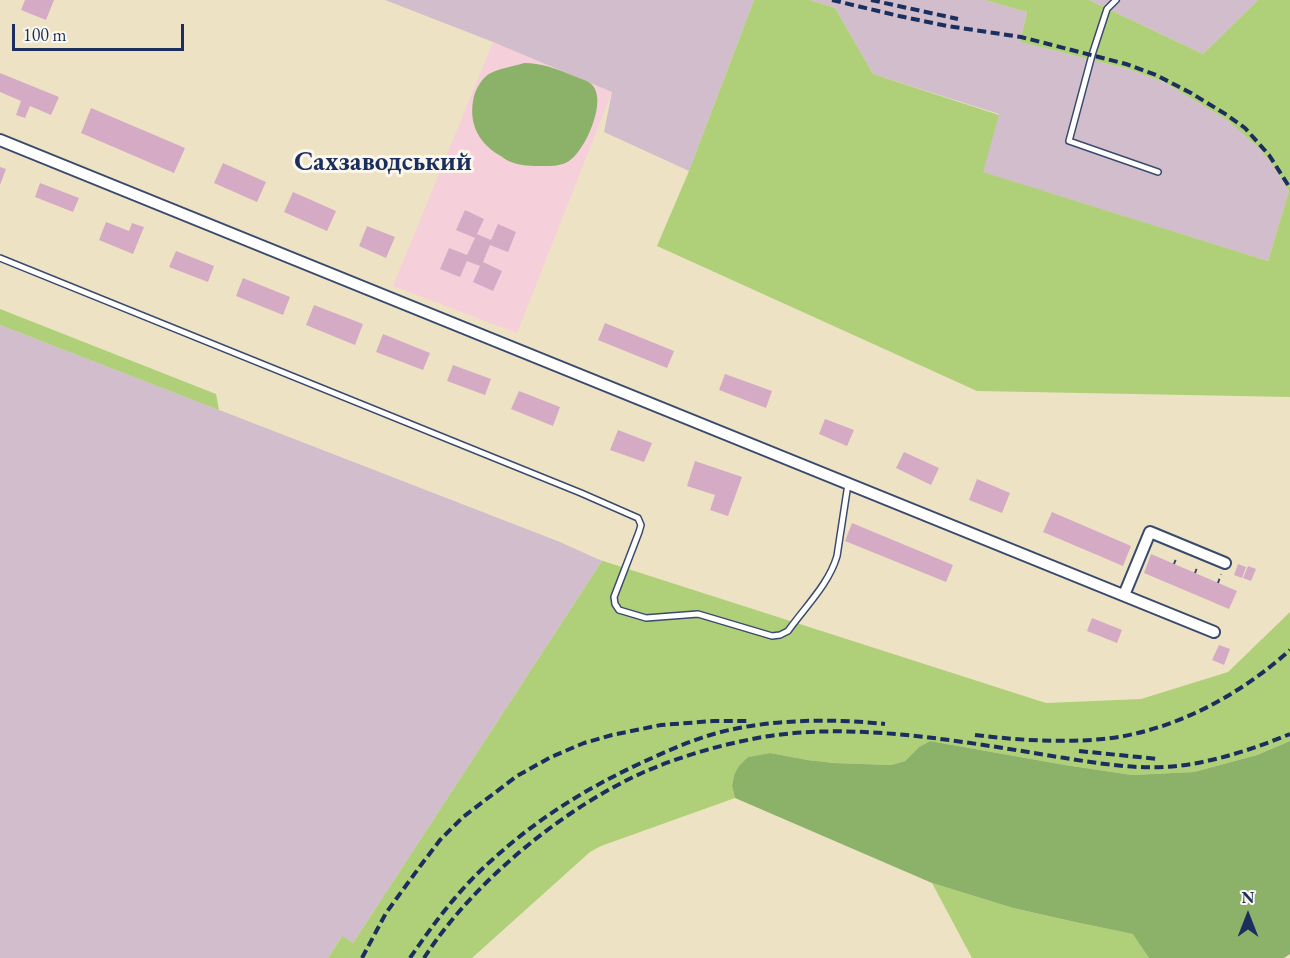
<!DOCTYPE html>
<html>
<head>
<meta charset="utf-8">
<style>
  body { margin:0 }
  #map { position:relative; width:1290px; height:958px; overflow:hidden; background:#ede3c4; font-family:"EB Garamond",serif }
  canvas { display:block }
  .north { position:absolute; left:1218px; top:886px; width:60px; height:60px; -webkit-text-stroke:4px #fbf7ec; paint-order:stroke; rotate:0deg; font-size:16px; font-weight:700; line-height:24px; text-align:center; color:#1b2f5e }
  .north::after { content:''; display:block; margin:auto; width:21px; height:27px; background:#1b2f5e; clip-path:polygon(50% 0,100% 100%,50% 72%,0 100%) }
  .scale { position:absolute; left:12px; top:24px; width:172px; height:27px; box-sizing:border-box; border:3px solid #1b2f5e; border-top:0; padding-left:8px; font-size:18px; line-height:21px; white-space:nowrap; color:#1b2f5e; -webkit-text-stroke:4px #fbf7ec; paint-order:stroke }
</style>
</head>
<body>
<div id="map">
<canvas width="1290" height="958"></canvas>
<div class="north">N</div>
<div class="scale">100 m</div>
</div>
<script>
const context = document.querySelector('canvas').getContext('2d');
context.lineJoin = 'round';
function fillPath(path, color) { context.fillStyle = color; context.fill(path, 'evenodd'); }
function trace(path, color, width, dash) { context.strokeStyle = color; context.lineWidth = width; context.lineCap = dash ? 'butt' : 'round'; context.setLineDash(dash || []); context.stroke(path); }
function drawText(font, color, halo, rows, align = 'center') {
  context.font = font + ' "EB Garamond",serif'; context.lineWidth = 6; context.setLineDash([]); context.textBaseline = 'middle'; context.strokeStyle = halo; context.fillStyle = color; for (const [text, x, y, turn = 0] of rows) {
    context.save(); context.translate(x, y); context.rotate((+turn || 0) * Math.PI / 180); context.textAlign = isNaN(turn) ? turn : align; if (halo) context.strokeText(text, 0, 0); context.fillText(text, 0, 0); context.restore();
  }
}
fillPath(new Path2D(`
  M493 42 612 92 517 333 393 286Z`), '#f5cfd9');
fillPath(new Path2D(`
  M385 0H754L689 171 604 132 612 92 493 42Z
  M810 0H985L1027 12 1020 42 1128 69 1164 82 1227 120 1259 148 1275 168 1289 191 1268 261 982 172 999 114 873 74 835 8Z
  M1089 0H1258L1203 54Z
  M0 325 560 542 602 561 353 943 341 937 328 958H0Z`), '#d1bdcb');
fillPath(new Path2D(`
  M754 0H810L835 8 873 74 999 115 983 172 1268 261 1289 191 1275 168 1259 148 1227 120 1164 82 1128 69 1020 42 1027 12 985 0H1089L1203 54 1258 0H1290V397L977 391 657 246 689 171Z
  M0 309 216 394 219 410 0 325Z
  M597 559 1046 703 1141 699 1228 672 1290 612V741L1257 755 1194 772 1132 775 1065 765 930 741 919 747 905 761 891 765 834 763 808 760 770 753 748 757 734 775 732 786 735 798 601 846 590 852 472 958H328L342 936 353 943 602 561Z
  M932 883 1013 908 1075 922 1134 934 1149 958H972Z`), '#afd078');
fillPath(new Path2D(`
  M524 63C541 63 554 68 569 74 575 77 584 79 590 83 606 95 592 130 584 143 580 149 576 156 569 161 561 166 552 166 543 166 533 166 520 166 511 162 507 161 503 157 499 155 477 142 468 121 474 96 476 89 482 78 489 74 497 69 515 66 524 63Z
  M930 741 1065 765 1132 775 1194 772 1257 755 1290 741V954L1284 958H1149L1133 934 1075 922 1013 908 932 883 735 798 732 786 734 775 739 766 748 757 770 753 808 760 834 763 891 765 905 761 919 747Z`), '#8bb268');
fillPath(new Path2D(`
  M25 0H54L46 20 21 10Z
  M0 73 59 97 51 115 30 106 25 118 16 115 21 101 0 92Z
  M91 108 185 148 174 173 81 133Z
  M223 163 266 182 257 202 214 183Z
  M0 167 6 169 0 185Z
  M40 183 79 198 73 212 35 197Z
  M293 192 336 211 327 231 284 212Z
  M465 210 484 219 477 234 491 240 498 224 516 232 508 252 490 245 483 262 502 271 493 291 473 282 480 266 467 261 460 277 440 269 449 248 467 255 475 238 456 230Z
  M106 222 129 231 132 223 144 227 133 254 99 240Z
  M367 226 395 237 386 258 359 246Z
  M176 251 214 266 208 282 169 267Z
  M243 278 290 297 283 315 236 296Z
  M314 305 363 324 355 345 306 325Z
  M605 323 674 351 667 368 598 340Z
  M383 334 430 353 423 370 376 352Z
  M453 365 491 379 485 395 447 381Z
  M725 374 772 391 766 408 719 390Z
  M519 391 560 407 553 426 511 409Z
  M825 419 854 430 847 446 819 434Z
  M618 430 652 443 644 462 610 450Z
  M904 452 939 468 931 485 896 468Z
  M695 461 742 477 728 516 710 510 715 495 687 486Z
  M977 479 1010 493 1002 513 969 500Z
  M1052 512 1131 546 1123 566 1043 532Z
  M852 523 953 565 946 582 845 541Z
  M1151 554 1237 591 1229 609 1144 573Z
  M1238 564 1246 567 1242 578 1234 575Z
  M1248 566 1256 569 1251 581 1243 578Z
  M1092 618 1122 630 1117 643 1087 631Z
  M1219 645 1230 649 1224 665 1212 660Z`), '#d5aac4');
const lane = new Path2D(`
  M1116 0 1107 9 1092 55 1069 141 1158 172
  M0 258 581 493 638 518 641 525 639 532 614 597 615 604 619 610 646 618 698 614 772 636 780 635 788 631C805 607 829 584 837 556L848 484`);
const street = new Path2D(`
  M0 140C406 301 809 469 1214 632
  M1124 595 1150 532 1225 563`);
trace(lane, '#3a4a6d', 8);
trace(street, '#3a4a6d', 14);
trace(new Path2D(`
  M1174 564 1177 556
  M1195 573 1198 565
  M1218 583 1221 574`), '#3a4a6d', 2, [4.5, 4.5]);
trace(lane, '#fff', 5);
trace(street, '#fff', 10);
trace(new Path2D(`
  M832 0 899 16 947 26 1021 37 1126 64 1156 75 1191 93 1227 115 1245 128 1269 155 1290 188
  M871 0 958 19
  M975 735C1017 740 1060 743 1103 739 1172 732 1239 696 1290 650
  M1079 751 1158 759
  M362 958 386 913 421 865 440 840 463 817 517 776 551 757 584 743 612 735 661 725 714 721H748
  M410 958C434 923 460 888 492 860 537 819 585 789 641 763 661 754 682 744 704 737 758 719 828 718 885 724
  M424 958C473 882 562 809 644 772 681 756 723 744 763 737 817 728 871 731 925 737 967 742 1010 749 1052 756 1090 762 1128 769 1166 767 1209 764 1251 750 1290 734`), '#1b2f5e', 4, [9, 4.5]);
drawText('bold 27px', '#1b2f5e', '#fbf7ec', [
  ["Сахзаводський",383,163]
]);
</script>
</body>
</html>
